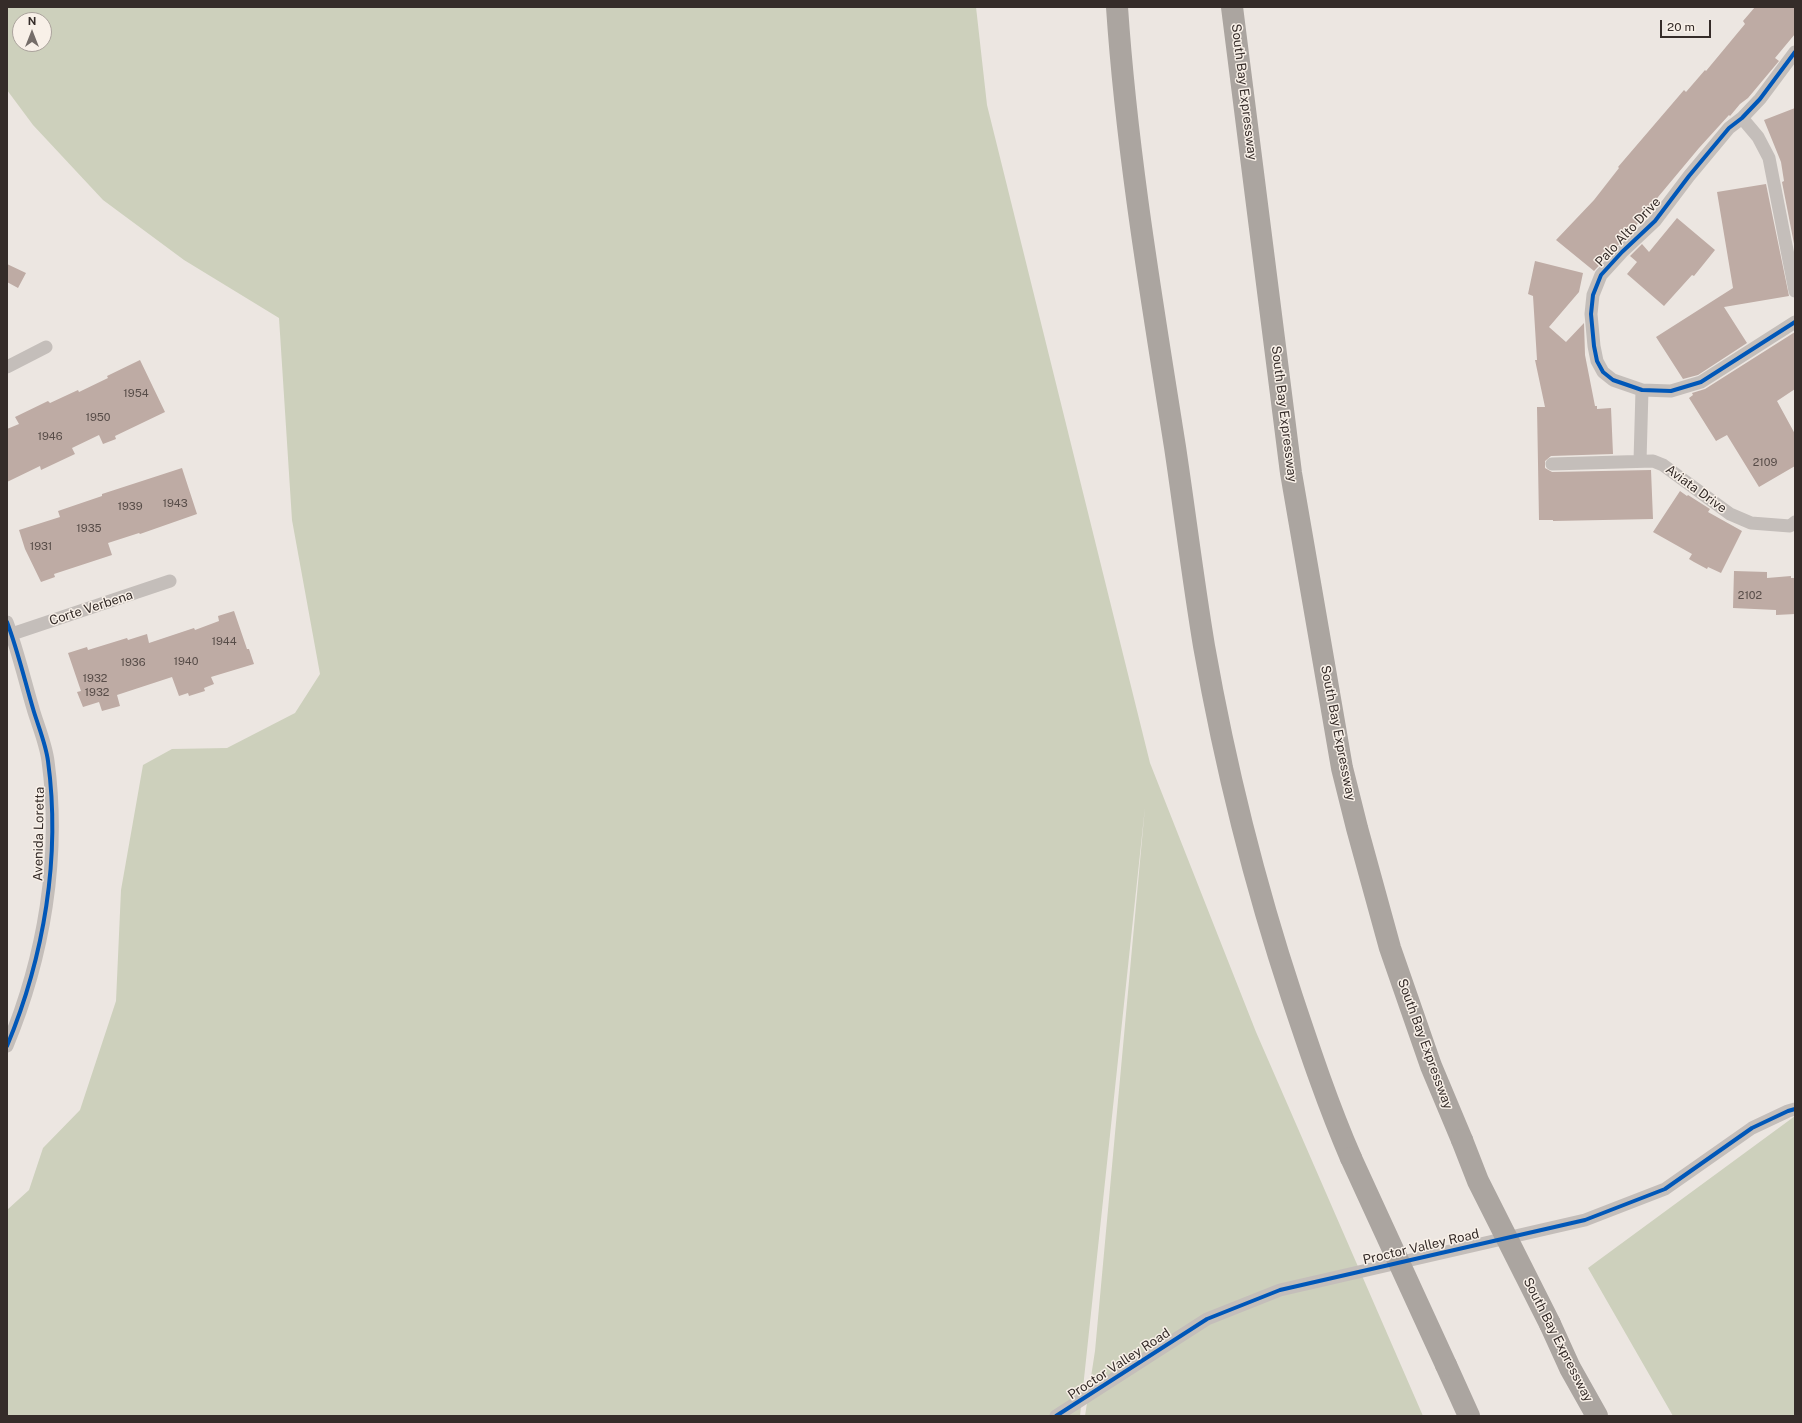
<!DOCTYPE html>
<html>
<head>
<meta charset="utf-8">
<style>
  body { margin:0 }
  #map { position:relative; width:1802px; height:1423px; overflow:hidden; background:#ece6e1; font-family:"Public Sans",sans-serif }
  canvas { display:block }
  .frame { position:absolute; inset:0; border:8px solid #352c29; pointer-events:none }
  .north { position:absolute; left:12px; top:12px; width:40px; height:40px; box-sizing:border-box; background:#f8f0e8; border:1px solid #aaa29c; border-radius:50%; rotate:0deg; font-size:11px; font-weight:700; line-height:16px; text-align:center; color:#352c29 }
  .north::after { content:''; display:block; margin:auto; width:14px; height:18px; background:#756d69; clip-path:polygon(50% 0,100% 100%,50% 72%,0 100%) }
  .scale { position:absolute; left:1660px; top:20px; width:51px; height:18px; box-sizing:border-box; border:2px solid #352c29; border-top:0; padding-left:5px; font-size:12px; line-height:14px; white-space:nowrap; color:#352c29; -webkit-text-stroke:3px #f8f0e8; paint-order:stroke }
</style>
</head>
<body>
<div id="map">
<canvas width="1802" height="1423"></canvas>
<div class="frame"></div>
<div class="north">N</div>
<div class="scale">20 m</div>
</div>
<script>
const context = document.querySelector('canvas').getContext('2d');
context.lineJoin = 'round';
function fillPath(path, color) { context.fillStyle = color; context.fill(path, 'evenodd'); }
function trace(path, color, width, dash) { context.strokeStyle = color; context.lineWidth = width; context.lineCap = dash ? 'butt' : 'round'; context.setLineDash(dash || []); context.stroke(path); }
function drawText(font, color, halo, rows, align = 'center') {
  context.font = font + ' "Public Sans",sans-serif'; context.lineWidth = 3; context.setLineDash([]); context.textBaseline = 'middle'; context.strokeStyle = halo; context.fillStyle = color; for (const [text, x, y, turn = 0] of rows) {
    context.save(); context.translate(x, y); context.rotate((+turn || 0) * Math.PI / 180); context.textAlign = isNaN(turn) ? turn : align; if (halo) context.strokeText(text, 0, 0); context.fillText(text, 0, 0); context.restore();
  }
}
fillPath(new Path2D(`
  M7 7H976L987 105 1150 763 1256 1032 1423 1416H1085L1095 1351 1145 807 1080 1416H7V1210L29 1190 43 1148 80 1110 116 1001 121 890 143 765 172 749 227 748 295 713 320 674 292 520 279 318 184 260 103 200 33 125 7 90ZM20 20H44V44H20Z
  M1795 1116V1416H1673L1588 1268Z`), '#cdd0bc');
fillPath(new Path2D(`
  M1755 7H1795V34L1775 58 1779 61 1748 98 1740 104 1730 116 1729 115 1699 148 1643 215 1638 221 1639 222 1629 234 1594 271 1556 240 1594 200 1619 168 1618 167 1684 90 1686 92 1705 70 1706 71 1745 24 1743 21Z
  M1795 108V249L1782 182 1784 181 1781 162 1764 120Z
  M1766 184 1789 296 1724 307 1747 343 1698 375 1683 379 1656 337 1733 288 1717 192Z
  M1677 218 1715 250 1694 276 1692 275 1664 306 1627 274 1637 262 1630 256 1642 244 1649 252Z
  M1535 261 1583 273 1579 292 1549 327 1566 342 1584 323 1585 355 1595 406H1597V409L1611 408 1613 454 1551 456 1545 461V468L1552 472 1651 470 1653 519 1553 521V520H1539L1537 407H1545L1535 360H1537L1533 296 1528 294Z
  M7 264 26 273 18 288 7 282Z
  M1795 332V389L1777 401 1795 434V466L1759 487 1727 435 1716 441 1689 398 1693 395 1692 393 1705 389Z
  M140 360 165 412 115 436 116 439 103 444 99 435 72 448 75 454 41 470 40 466 7 482V429L19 424 15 417 48 401 50 403 78 390 79 392 108 378 107 376Z
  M182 468 197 514 140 534 139 533 108 543 112 555 54 574 55 577 41 582 25 549 19 530 60 517 58 511 102 496V494Z
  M1680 491 1687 496 1688 495 1710 509 1708 512 1742 531 1721 573 1708 567 1707 569 1694 562 1689 559 1692 554 1653 532Z
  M1734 571 1767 572V578L1791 576V578H1795V614L1776 615V610L1733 608Z
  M234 611 247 649H249L254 664 211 677 214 684 204 688 205 691 189 696 188 693 179 696 172 677 117 695 120 706 102 711 99 702 83 707 77 692 81 691 68 653 87 647 88 650 127 638 128 640 147 634 149 643 194 628 195 630 219 621 218 616Z`), '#beaba4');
trace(new Path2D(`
  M1795 52 1760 99 1742 118 1729 128 1689 176 1655 221 1622 252 1601 275 1593 295 1591 314 1594 346 1597 361 1603 372 1613 380 1642 390 1671 391 1701 382 1795 322
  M1742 118 1758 137 1769 158 1795 291
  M7 367 46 347
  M1640 461 1642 390
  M1552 464 1653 461 1663 465 1730 514 1751 523 1790 526 1795 522
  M7 622C18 651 25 682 34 712 39 728 46 745 48 761 61 857 44 957 7 1046
  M12 634 170 581
  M1056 1416 1207 1319 1280 1290 1585 1220 1665 1189 1752 1128 1788 1111 1795 1109`), '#c4beba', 13);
trace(new Path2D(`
  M1117 7C1127 155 1152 301 1175 447 1185 514 1193 580 1204 646 1225 765 1254 882 1292 997 1310 1051 1328 1105 1351 1158
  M1232 7 1291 473 1342 768 1357 828 1390 948 1431 1066 1462 1140
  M1550 1324 1570 1368 1597 1416
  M1446 1365 1469 1416`), '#aba5a0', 22);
trace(new Path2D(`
  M1462 1140 1478 1181 1550 1324
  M1351 1158 1446 1365`), '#aba5a0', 22);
trace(new Path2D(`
  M1795 52 1760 99 1742 118 1729 128 1689 176 1655 221 1622 252 1601 275 1593 295 1591 314 1594 346 1597 361 1603 372 1613 380 1642 390 1671 391 1701 382 1795 322
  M7 622C18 651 25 682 34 712 39 728 46 745 48 761 61 857 44 957 7 1046
  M1056 1416 1207 1319 1280 1290 1585 1220 1665 1189 1752 1128 1788 1111 1795 1109`), '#0057b8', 4);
drawText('11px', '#574c48', null, [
  ["1954",136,394],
  ["1950",98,418],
  ["1946",50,437],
  ["2109",1765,463],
  ["1943",175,504],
  ["1939",130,507],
  ["1935",89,529],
  ["1931",41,547],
  ["2102",1750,596],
  ["1944",224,642],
  ["1940",186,662],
  ["1936",133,663],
  ["1932",95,679],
  ["1932",97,693]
]);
drawText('13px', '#352c29', '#f8f0e8', [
  ["South Bay Expressway",1244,92,83],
  ["Palo Alto Drive",1628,232,-47],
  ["South Bay Expressway",1284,414,83],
  ["Aviata Drive",1696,489,36],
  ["Corte Verbena",91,608,-18],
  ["South Bay Expressway",1338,733,79],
  ["Avenida Loretta",39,834,-89],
  ["South Bay Expressway",1425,1044,70],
  ["Proctor Valley Road",1421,1247,-13],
  ["South Bay Expressway",1558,1340,63],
  ["Proctor Valley Road",1119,1364,-33]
]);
</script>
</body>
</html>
